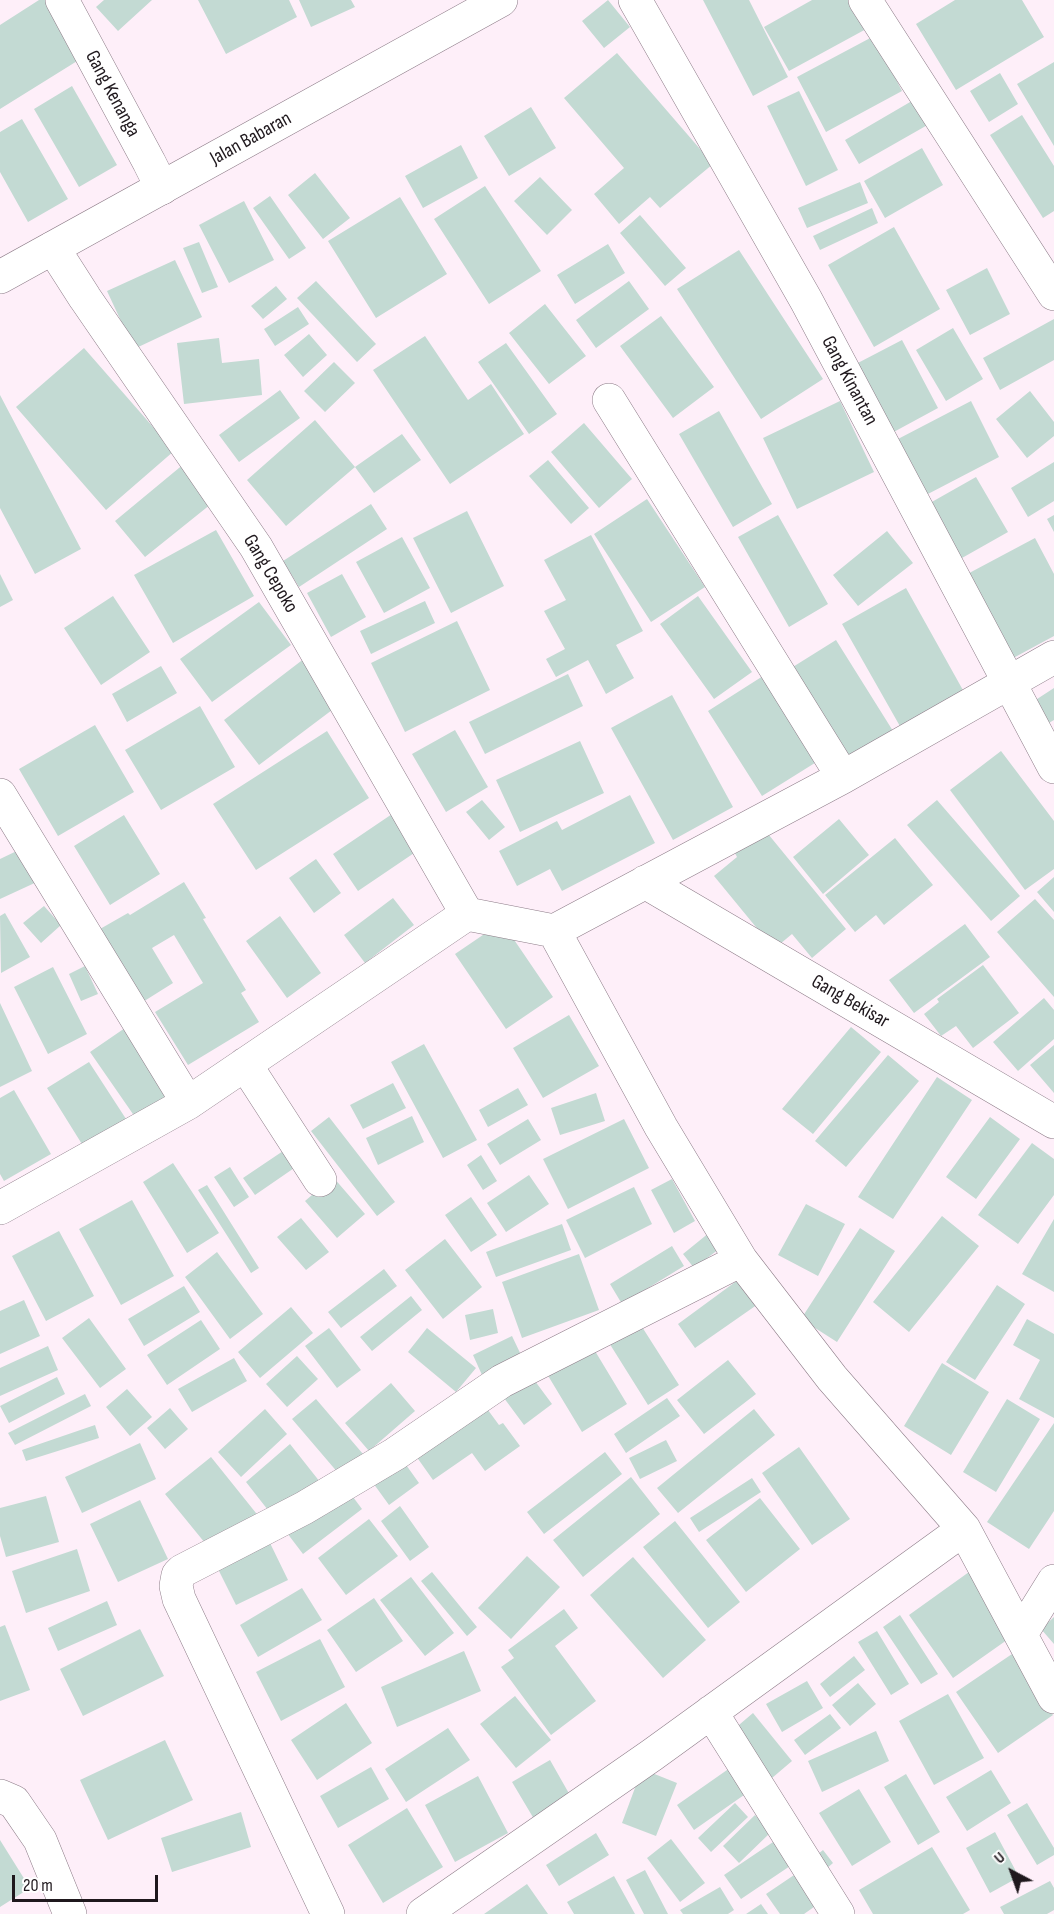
<!DOCTYPE html>
<html>
<head>
<meta charset="utf-8">
<style>
  body { margin:0 }
  #map { position:relative; width:1054px; height:1914px; overflow:hidden; background:#feeff9; font-family:"Sofia Sans Condensed",sans-serif }
  canvas { display:block }
  .north { position:absolute; left:982px; top:1842px; width:60px; height:60px; -webkit-text-stroke:4px #fff; paint-order:stroke; rotate:319deg; font-size:16px; font-weight:700; line-height:24px; text-align:center; color:#1f181d }
  .north::after { content:''; display:block; margin:auto; width:21px; height:27px; background:#1f181d; clip-path:polygon(50% 0,100% 100%,50% 72%,0 100%) }
  .scale { position:absolute; left:12px; top:1875px; width:146px; height:27px; box-sizing:border-box; border:3px solid #1f181d; border-top:0; padding-left:8px; font-size:18px; line-height:21px; white-space:nowrap; color:#1f181d; -webkit-text-stroke:4px #fff; paint-order:stroke }
</style>
</head>
<body>
<div id="map">
<canvas width="1054" height="1914"></canvas>
<div class="north">U</div>
<div class="scale">20 m</div>
</div>
<script>
const context = document.querySelector('canvas').getContext('2d');
context.lineJoin = 'round';
function fillPath(path, color) { context.fillStyle = color; context.fill(path, 'evenodd'); }
function trace(path, color, width, dash) { context.strokeStyle = color; context.lineWidth = width; context.lineCap = dash ? 'butt' : 'round'; context.setLineDash(dash || []); context.stroke(path); }
function drawText(font, color, halo, rows, align = 'center') {
  context.font = font + ' "Sofia Sans Condensed",sans-serif'; context.lineWidth = 4.5; context.setLineDash([]); context.textBaseline = 'middle'; context.strokeStyle = halo; context.fillStyle = color; for (const [text, x, y, turn = 0] of rows) {
    context.save(); context.translate(x, y); context.rotate((+turn || 0) * Math.PI / 180); context.textAlign = isNaN(turn) ? turn : align; if (halo) context.strokeText(text, 0, 0); context.fillText(text, 0, 0); context.restore();
  }
}
fillPath(new Path2D(`
  M39 0H45L82 58 0 109V25Z
  M104 0H152L118 31 96 7Z
  M198 0H289L297 17 226 54Z
  M299 0H351L355 7 311 27Z
  M608 0 630 27 604 48 582 21Z
  M703 0H749L788 77 753 96Z
  M812 0H853L868 28 789 71 764 27Z
  M955 0H1022L1044 37 956 90 916 24Z
  M874 36 902 91 826 132 797 77Z
  M617 53 713 164 660 208 650 197 619 224 594 194 624 168 564 98Z
  M1054 62V146L1017 84Z
  M1000 73 1018 104 989 122 970 91Z
  M72 86 117 165 79 187 34 109Z
  M799 91 838 170 806 186 767 106Z
  M917 98 931 123 859 164 845 140Z
  M531 107 556 148 509 176 484 136Z
  M1022 115 1054 166V211L1043 218 990 135Z
  M22 119 68 199 28 222 0 172V132Z
  M461 145 478 178 423 208 405 176Z
  M922 148 943 185 885 218 864 181Z
  M315 173 350 218 323 239 288 195Z
  M540 177 572 210 547 235 514 201Z
  M860 182 868 203 807 228 798 208Z
  M485 186 541 271 489 304 434 219Z
  M270 196 306 248 289 259 253 208Z
  M400 197 447 274 376 318 328 241Z
  M244 201 274 260 229 283 199 225Z
  M872 208 878 223 820 250 813 236Z
  M640 215 686 268 665 286 620 233Z
  M894 227 940 309 874 347 828 265Z
  M199 242 218 287 202 293 183 248Z
  M608 244 625 273 575 304 557 275Z
  M739 250 823 379 761 419 677 289Z
  M175 260 202 317 134 349 107 291Z
  M987 268 1010 314 970 335 946 290Z
  M316 281 376 344 357 362 297 298Z
  M629 281 649 309 596 348 576 320Z
  M276 286 287 299 263 319 251 306Z
  M545 304 586 356 549 384 509 333Z
  M298 307 309 324 275 346 264 329Z
  M661 316 714 387 673 418 620 346Z
  M1054 319V360L1000 390 983 358Z
  M953 328 983 379 946 401 916 350Z
  M309 334 327 355 303 377 284 355Z
  M425 336 468 400 491 384 524 434 450 484 373 370Z
  M219 338 222 363 259 359 262 395 184 404 177 343Z
  M902 340 938 408 890 434 854 365Z
  M506 343 557 414 529 434 478 362Z
  M84 348 174 451 106 510 16 407Z
  M334 362 355 383 325 412 304 391Z
  M280 390 300 418 239 462 219 435Z
  M1030 391 1054 422V436L1027 458 996 419Z
  M0 395 81 549 35 574 0 508Z
  M840 401 874 472 797 509 763 438Z
  M971 401 999 457 926 495 898 439Z
  M719 411 772 504 733 527 679 434Z
  M315 420 355 467 286 526 247 480Z
  M584 423 632 479 599 508 551 452Z
  M402 434 421 460 374 493 355 467Z
  M548 460 589 508 571 524 529 476Z
  M1054 462V501L1028 517 1011 488Z
  M185 463 216 500 145 557 115 521Z
  M976 477 1008 532 962 558 930 503Z
  M647 499 705 587 651 622 594 534Z
  M371 504 387 529 299 587 283 561Z
  M467 511 504 586 451 613 413 538Z
  M778 515 828 604 789 627 738 537Z
  M1054 515V532L1047 519Z
  M216 530 254 596 173 643 134 575Z
  M887 531 913 563 858 606 833 575Z
  M591 535 643 631 616 645 634 678 606 694 588 660 556 677 546 659 565 649 544 611 566 600 544 560Z
  M402 537 430 588 384 613 356 562Z
  M1035 538 1054 574V636L1004 663 958 579Z
  M0 574 13 600 0 607Z
  M342 574 366 617 331 637 307 593Z
  M906 588 964 692 901 728 842 624Z
  M113 596 150 652 101 685 64 628Z
  M698 596 752 672 714 699 660 624Z
  M425 601 435 623 371 654 360 631Z
  M259 602 291 645 212 702 180 659Z
  M457 621 490 690 405 732 371 663Z
  M836 640 893 731 844 760 788 670Z
  M305 658 340 704 259 765 224 720Z
  M161 666 177 693 127 722 112 694Z
  M568 674 583 706 485 754 469 722Z
  M763 676 818 761 762 796 708 711Z
  M1054 688V720L1047 724 1034 701Z
  M672 695 733 807 673 840 611 728Z
  M200 706 235 767 161 810 125 750Z
  M95 725 134 792 58 836 19 769Z
  M455 730 488 787 446 812 412 754Z
  M327 731 369 798 256 870 213 804Z
  M580 741 604 793 520 832 496 780Z
  M1001 751 1054 821V869L1025 890 950 790Z
  M630 795 655 843 562 891 550 869 517 886 499 851 557 821 562 830Z
  M482 800 505 827 489 840 466 812Z
  M937 800 1020 896 991 921 907 825Z
  M398 810 423 847 358 891 333 854Z
  M124 815 160 874 110 905 74 846Z
  M839 819 869 855 823 894 793 857Z
  M764 829 846 929 812 958 792 934 774 949 714 876 737 857 735 853Z
  M895 838 933 885 884 925 876 915 855 932 825 895Z
  M23 848 39 881 0 899V859Z
  M316 859 341 893 314 913 289 878Z
  M1054 877V912L1037 892Z
  M184 882 206 918 203 919 246 990 241 993 259 1022 188 1065 155 1012 203 983 174 935 152 948 173 983 138 1005 93 933 128 913 130 915Z
  M393 898 414 925 365 963 344 935Z
  M1035 899 1054 920V997L997 932Z
  M44 906 61 925 41 943 23 923Z
  M5 913 30 957 1 973 0 916Z
  M280 916 321 973 287 998 246 941Z
  M502 922 553 997 506 1029 455 954Z
  M965 924 990 957 914 1013 889 980Z
  M983 965 1019 1013 973 1048 956 1026 941 1036 924 1014 939 1002 937 999Z
  M85 966 98 994 81 1001 69 974Z
  M53 967 87 1034 48 1054 14 987Z
  M1044 998 1054 1010V1039L1018 1071 993 1042Z
  M0 1003 32 1071 0 1087Z
  M569 1015 599 1066 543 1098 513 1048Z
  M851 1027 881 1052 813 1134 782 1109Z
  M125 1028 169 1094 135 1117 90 1052Z
  M424 1044 477 1140 443 1158 391 1062Z
  M1054 1045V1093L1030 1065Z
  M888 1055 919 1081 846 1167 815 1141Z
  M89 1062 128 1122 85 1149 47 1088Z
  M937 1077 972 1100 893 1219 858 1197Z
  M393 1083 406 1108 363 1129 350 1105Z
  M518 1088 528 1105 488 1127 479 1110Z
  M14 1090 51 1154 4 1181 0 1174V1098Z
  M596 1093 605 1121 560 1135 551 1108Z
  M412 1116 424 1142 378 1165 366 1138Z
  M329 1117 395 1202 377 1216 311 1131Z
  M990 1117 1020 1139 976 1199 946 1177Z
  M528 1119 541 1140 500 1165 487 1144Z
  M624 1119 649 1168 568 1209 543 1159Z
  M1032 1143 1054 1159V1195L1018 1244 978 1215Z
  M289 1147 300 1164 255 1195 243 1178Z
  M481 1155 497 1181 483 1190 467 1165Z
  M173 1163 219 1233 187 1253 143 1182Z
  M230 1167 249 1197 234 1207 214 1177Z
  M529 1175 549 1204 506 1232 487 1203Z
  M333 1177 365 1214 337 1238 305 1201Z
  M672 1179 695 1221 674 1233 651 1190Z
  M207 1185 259 1268 251 1273 198 1190Z
  M634 1187 652 1224 585 1258 566 1220Z
  M471 1197 497 1235 471 1252 445 1215Z
  M132 1200 174 1276 121 1305 79 1229Z
  M806 1204 845 1224 818 1276 778 1255Z
  M942 1216 979 1246 909 1332 873 1302Z
  M301 1218 329 1252 306 1270 277 1237Z
  M1054 1219V1292L1022 1274Z
  M562 1224 571 1250 496 1277 486 1252Z
  M715 1228 727 1243 694 1268 683 1254Z
  M860 1228 895 1251 837 1342 801 1319Z
  M59 1231 94 1296 46 1321 12 1256Z
  M445 1239 482 1287 443 1319 405 1270Z
  M672 1246 684 1266 622 1304 610 1284Z
  M217 1252 263 1314 230 1339 185 1277Z
  M579 1254 599 1310 522 1338 502 1282Z
  M384 1269 397 1286 341 1328 328 1312Z
  M742 1277 761 1302 695 1348 678 1324Z
  M997 1285 1025 1304 975 1380 946 1362Z
  M184 1286 200 1312 144 1346 128 1319Z
  M411 1296 422 1310 372 1351 360 1337Z
  M24 1300 40 1336 0 1354V1311Z
  M291 1307 313 1333 260 1378 238 1352Z
  M493 1309 498 1333 470 1340 465 1315Z
  M89 1318 126 1369 100 1388 62 1338Z
  M637 1319 679 1385 648 1405 606 1338Z
  M1027 1319 1054 1334V1418L1019 1399 1040 1360 1013 1345Z
  M201 1320 220 1349 167 1385 147 1355Z
  M329 1328 361 1370 337 1388 305 1346Z
  M427 1328 476 1368 456 1392 408 1352Z
  M512 1336 522 1357 482 1375 473 1355Z
  M48 1346 58 1370 0 1396V1368Z
  M592 1346 627 1404 582 1432 547 1374Z
  M297 1356 318 1379 287 1407 266 1384Z
  M234 1358 247 1381 192 1412 178 1389Z
  M728 1360 756 1394 704 1434 677 1400Z
  M942 1363 989 1392 951 1455 904 1426Z
  M57 1377 65 1394 9 1423 0 1406Z
  M532 1377 552 1404 524 1425 504 1398Z
  M391 1383 415 1411 369 1451 345 1423Z
  M127 1389 152 1417 130 1436 106 1407Z
  M85 1394 91 1406 15 1445 8 1433Z
  M667 1398 680 1416 626 1453 614 1434Z
  M316 1399 363 1454 339 1474 292 1419Z
  M1007 1399 1040 1419 996 1492 963 1472Z
  M485 1406 499 1425 503 1423 520 1446 485 1471 472 1453 433 1480 416 1456Z
  M170 1408 188 1429 165 1449 147 1428Z
  M265 1409 287 1434 241 1477 218 1452Z
  M754 1409 775 1435 678 1513 657 1488Z
  M1054 1423V1511L1029 1549 987 1522Z
  M95 1425 99 1438 26 1461 22 1450Z
  M666 1440 677 1461 640 1479 629 1458Z
  M140 1443 156 1479 82 1513 65 1477Z
  M290 1444 320 1482 275 1519 246 1482Z
  M799 1447 850 1519 812 1545 762 1473Z
  M605 1452 622 1474 544 1534 527 1512Z
  M399 1455 419 1483 389 1505 368 1476Z
  M211 1457 260 1518 214 1554 165 1494Z
  M631 1477 660 1514 583 1577 553 1540Z
  M752 1478 761 1492 699 1532 690 1518Z
  M347 1489 362 1509 303 1554 287 1533Z
  M46 1496 59 1542 6 1557 0 1536V1508Z
  M760 1498 800 1549 746 1592 706 1540Z
  M140 1500 168 1559 118 1582 90 1524Z
  M400 1506 429 1547 410 1561 381 1521Z
  M369 1519 398 1556 346 1595 318 1558Z
  M675 1521 740 1602 708 1628 643 1547Z
  M270 1543 288 1580 236 1605 218 1569Z
  M77 1549 90 1591 26 1613 12 1571Z
  M527 1556 560 1587 511 1639 478 1608Z
  M633 1557 706 1640 663 1678 590 1595Z
  M432 1572 477 1627 467 1636 421 1581Z
  M969 1572 1014 1635 953 1678 909 1615Z
  M411 1577 454 1633 425 1656 380 1600Z
  M302 1588 322 1620 258 1657 240 1625Z
  M374 1598 403 1641 356 1672 327 1630Z
  M107 1601 117 1625 58 1651 48 1628Z
  M564 1609 578 1628 555 1646 596 1701 551 1735 501 1667 514 1658 508 1650Z
  M900 1615 938 1674 921 1684 883 1627Z
  M1054 1617V1644L1041 1629Z
  M5 1625 30 1690 0 1701V1627Z
  M140 1629 164 1676 83 1716 60 1669Z
  M877 1631 909 1684 891 1695 858 1642Z
  M320 1639 345 1687 281 1721 256 1672Z
  M464 1651 481 1691 397 1727 381 1687Z
  M1012 1654 1053 1715 998 1753 956 1692Z
  M854 1656 865 1670 830 1697 820 1684Z
  M807 1681 823 1708 782 1732 766 1704Z
  M858 1683 876 1704 850 1726 832 1705Z
  M948 1694 984 1758 934 1785 899 1721Z
  M515 1696 551 1740 516 1768 480 1724Z
  M346 1703 372 1743 317 1780 291 1740Z
  M753 1713 792 1761 765 1784 726 1736Z
  M830 1714 841 1728 805 1755 794 1740Z
  M448 1728 470 1760 406 1802 385 1769Z
  M876 1731 889 1761 822 1792 808 1761Z
  M165 1740 193 1800 108 1840 80 1780Z
  M550 1760 571 1797 534 1819 512 1782Z
  M737 1763 754 1788 694 1830 677 1805Z
  M371 1767 389 1799 338 1828 320 1796Z
  M642 1769 677 1783 656 1836 622 1823Z
  M991 1770 1011 1803 967 1831 946 1797Z
  M906 1774 940 1832 918 1845 884 1787Z
  M478 1776 508 1833 455 1862 425 1805Z
  M859 1789 891 1842 852 1866 819 1813Z
  M735 1803 748 1817 711 1852 698 1838Z
  M1027 1803 1054 1848V1855L1037 1865 1007 1815Z
  M407 1808 443 1867 383 1903 348 1845Z
  M241 1812 251 1847 172 1872 161 1838Z
  M755 1815 771 1832 739 1863 723 1846Z
  M995 1832 1019 1877 990 1893 966 1848Z
  M596 1833 609 1855 559 1886 546 1865Z
  M779 1838 796 1862 741 1899 724 1875Z
  M671 1839 705 1883 680 1902 647 1858Z
  M0 1840 30 1888 0 1907Z
  M932 1847 970 1910 963 1914H873L859 1890Z
  M823 1850 833 1863 818 1876 807 1863Z
  M645 1870 668 1914H644L626 1880Z
  M800 1871 821 1902 804 1914H780L766 1894Z
  M614 1876 635 1914H574L567 1902Z
  M1050 1881 1054 1888V1910L1047 1914H1004L1000 1907Z
  M527 1884 548 1914H484Z
  M720 1887 734 1910 728 1914H683L680 1910Z
  M761 1904 768 1914H746Z`), '#c3dad3');
const street = new Path2D(`
  M62 0 149 162 162 188
  M635 0 806 300 1054 767
  M865 0 1054 294
  M53 248 85 298 256 547 467 914
  M609 400 843 777
  M0 795 188 1103
  M645 882 1054 1122
  M554 931 843 777 1054 657
  M245 1064 320 1180
  M0 1208 188 1103 467 914 554 931 661 1127 741 1260 832 1378 964 1529 1054 1697
  M1021 1634 1054 1581
  M711 1712 838 1914
  M0 1796 14 1802 40 1840 70 1914
  M328 1914 179 1599 176 1586 178 1575 182 1571 304 1508 395 1454 502 1381 741 1260
  M423 1914 652 1755 964 1529`);
const secondary = new Path2D(`
  M0 277 501 0`);
trace(street, '#8d7c88', 34);
trace(secondary, '#8d7c88', 34);
trace(street, '#fff', 33);
trace(secondary, '#fff', 33);
drawText('20px', '#1f181d', '#fff', [
  ["Gang Kenanga",112,94,62],
  ["Jalan Babaran",251,139,-29],
  ["Gang Kinantan",849,381,62],
  ["Gang Cepoko",270,574,59],
  ["Gang Bekisar",850,1002,30]
]);
</script>
</body>
</html>
